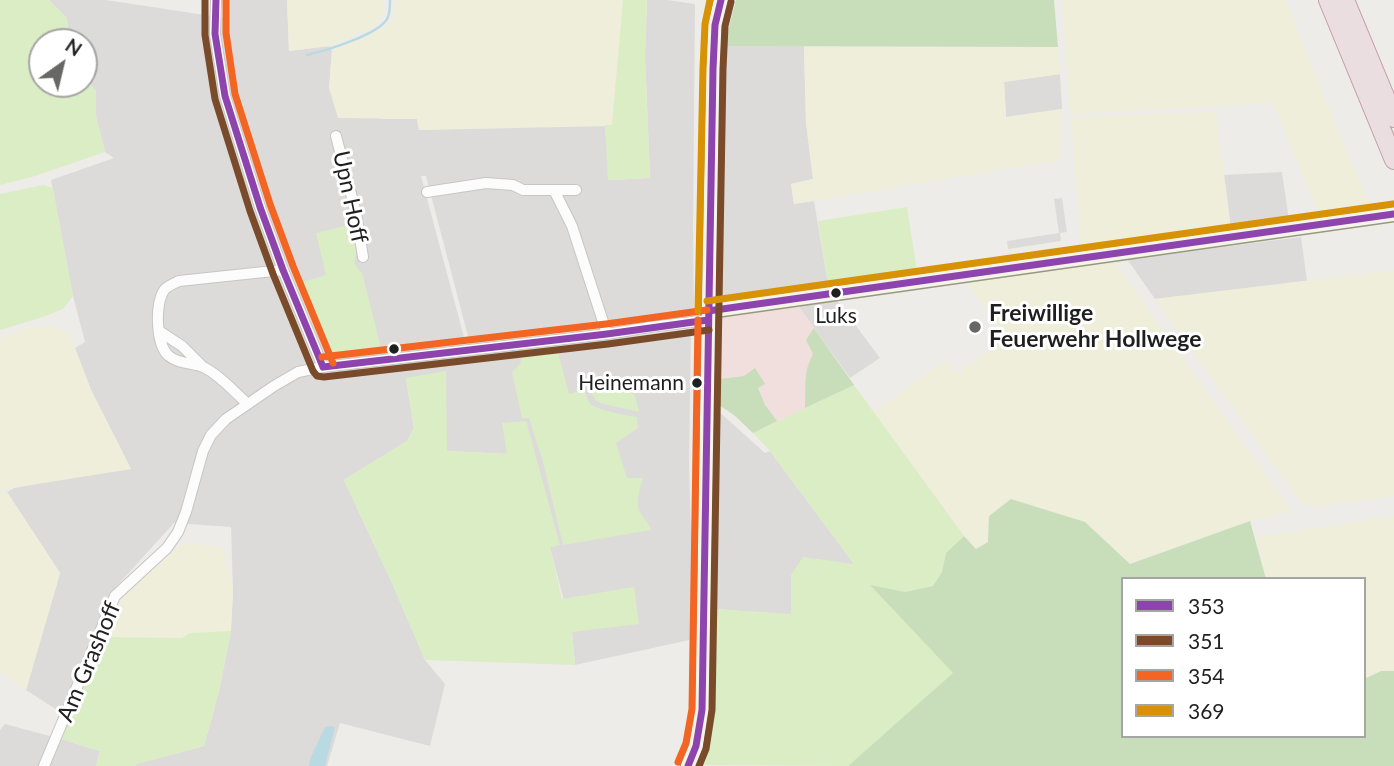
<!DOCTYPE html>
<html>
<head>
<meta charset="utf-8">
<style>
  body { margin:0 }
  #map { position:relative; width:1394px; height:766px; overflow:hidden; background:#eeece8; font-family:Lato,sans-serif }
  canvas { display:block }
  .legend { position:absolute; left:1121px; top:577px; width:245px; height:161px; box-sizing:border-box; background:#fff; border:2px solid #a5a5a5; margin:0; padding:9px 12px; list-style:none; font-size:21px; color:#1f1f1f }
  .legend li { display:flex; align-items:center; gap:14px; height:35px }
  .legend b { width:35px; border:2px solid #a5a5a5 }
  .north { position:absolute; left:28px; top:28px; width:70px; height:70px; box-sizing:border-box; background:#fff; border:2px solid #a5a5a5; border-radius:50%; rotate:34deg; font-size:19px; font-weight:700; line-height:28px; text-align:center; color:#1f1f1f }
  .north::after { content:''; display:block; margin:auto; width:24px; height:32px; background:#676765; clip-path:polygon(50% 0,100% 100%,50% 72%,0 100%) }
</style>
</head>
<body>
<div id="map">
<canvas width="1394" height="766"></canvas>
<ul class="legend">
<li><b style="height:9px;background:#8e44ad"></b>353</li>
<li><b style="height:9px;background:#7a4b2a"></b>351</li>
<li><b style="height:9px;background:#f26522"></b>354</li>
<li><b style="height:9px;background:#d79205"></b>369</li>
</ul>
<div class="north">N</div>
</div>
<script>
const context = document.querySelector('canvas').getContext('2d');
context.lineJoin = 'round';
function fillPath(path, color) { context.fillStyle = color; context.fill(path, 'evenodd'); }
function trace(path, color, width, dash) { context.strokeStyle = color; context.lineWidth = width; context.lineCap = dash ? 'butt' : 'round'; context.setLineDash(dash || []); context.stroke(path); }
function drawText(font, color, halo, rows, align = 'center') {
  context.font = font + ' Lato,sans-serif'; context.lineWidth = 6; context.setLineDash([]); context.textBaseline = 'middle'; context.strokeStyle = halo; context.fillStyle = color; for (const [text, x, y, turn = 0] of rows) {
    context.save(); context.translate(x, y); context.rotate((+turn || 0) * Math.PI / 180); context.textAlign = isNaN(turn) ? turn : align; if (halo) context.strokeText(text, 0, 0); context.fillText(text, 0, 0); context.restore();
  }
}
fillPath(new Path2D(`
  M49 0H106L225 18 226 0H287L289 51 329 46 332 51 329 88 382 119H417L419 130 605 125 609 180 650 178 645 57 647 0H667L695 4 693 229 694 313 470 344 426 176H421L465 341 434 347 436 359 691 329 689 464 694 639 575 665 572 632 550 547 559 545 526 421 508 454 446 451V372L406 379 414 428 407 441 344 480 392 583 425 660 445 684 430 746 340 723 327 766H136V764L204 746 219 691 231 631 233 590 231 527 174 523 114 589 60 712 26 690 60 573 7 492 14 488 59 479 131 469 91 390 75 348 85 342 73 296 51 180 114 158 105 152 96 116V91L84 77V42H71L66 17Z
  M724 46H804L806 122 813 179 791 184 794 204 814 201 828 284 719 299Z
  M1060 74 1062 109 1006 117 1004 82Z
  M1282 172 1289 220 1231 229 1224 175Z
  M1301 237 1307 281 1155 299 1127 259Z
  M836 299 880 358 850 378 797 304Z
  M716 409 765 453 770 451 854 564 791 575V615L716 609Z
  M5 724 61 739 100 751 96 766H0V730Z`), '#dddbd9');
fillPath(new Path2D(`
  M797 304 854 385 753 433 734 415 713 401 715 325 723 315Z`), '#f0dfdc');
fillPath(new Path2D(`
  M1062 198 1067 232 1060 233 1061 241 1008 249 1007 241 1059 233 1054 199Z`), '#dcdbd9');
fillPath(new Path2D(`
  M287 0H384L383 12 376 25 329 46 289 51Z
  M395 0H623L612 126 419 130 417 119 338 118 329 88 332 51 392 23Z
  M1062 0H1285L1368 203 1317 211 1273 103 1070 114Z
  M804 46 1058 47 1060 74 1004 82 1006 117 1062 109 1060 160 794 204 791 184 813 179 806 122Z
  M1216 112 1231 229 1081 245 1071 117Z
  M1115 263 1292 512 1250 521 1130 564 1085 522 988 542 976 549 949 515 874 412 946 360 956 374 1006 338 965 281Z
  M1394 270V496L1316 507 1302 504 1155 299Z
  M42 326 56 328 69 333 91 390 131 469 0 490V338L22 330Z
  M7 492 60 573 26 690 0 672V493Z
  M1394 516V671H1381L1364 679V579H1266L1256 537Z
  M183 543 223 547 233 590 231 631 190 633 183 638 103 637 123 594Z`), '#eeeeda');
fillPath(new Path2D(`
  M0 0H49L66 17 71 42H42V84H84V77L96 91V116L105 152 35 176 0 185Z
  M623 0H647L645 57 650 178 608 180 605 125H612Z
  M43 185 53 188 73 296 63 309 43 317 0 330V194Z
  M907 207 917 271 828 284 818 221Z
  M354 224C355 231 358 241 357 248 356 261 350 260 362 273L382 352 348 357 325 350 299 283 326 275 316 233Z
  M556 345 569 394 584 390 590 404C604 412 621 414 637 417L638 428 616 443 627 478H643C640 490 634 502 641 514 645 520 649 523 651 530L563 545 543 462 529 418H522L512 372 520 364 524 349Z
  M446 371 447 451 507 454 502 423 526 421 560 545 550 547 562 599 634 587 639 624 572 632 575 665 425 660 392 583 344 480 407 441 414 428 406 378Z
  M854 385 964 536 946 553 942 572 933 586 905 592 871 586 954 673 848 766 702 765 710 733 714 704 716 609 791 614V575L803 557 854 564 770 451 753 433Z
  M621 388 635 395 639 412 600 403 595 400 591 392Z
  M231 631 219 691 204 746 137 764 136 766H96L100 751 61 739 103 637 182 638 190 633Z`), '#daedc4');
fillPath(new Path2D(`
  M736 0H1054L1058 47 724 46Z
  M814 328 854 385 805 408C806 389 803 371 813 354L806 340Z
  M755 368 765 384 758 388 765 405 777 421 753 433 734 415 713 401V380L744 376Z
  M1011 499 1085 522 1130 564 1250 521 1266 579H1123V736H1364V679L1381 671H1394V766H848L953 673 870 585 905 592 933 586 942 572 946 553 964 536 976 549 988 542 989 516Z`), '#c8debb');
fillPath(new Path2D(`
  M330 726 335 727 325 766H309L310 759 325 727Z`), '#b9dae3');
trace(new Path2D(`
  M307 55C324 51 382 34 388 17 390 12 390 5 390 0`), '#b9dae3', 2.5);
const street = new Path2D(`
  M216 0 215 34 225 96 260 207 283 270 323 367
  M336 136 356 213 363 257
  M554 190H576
  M427 192 486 183 513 185 523 190H554L572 226 607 334
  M159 331 182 346 203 367
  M247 403C234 392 221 376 205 368 194 362 180 365 169 356 156 346 154 302 165 289 168 286 175 283 179 281L283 270
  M44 766 115 596 167 548 178 532 186 512 203 451 211 435 226 419 274 386 298 372 323 367 607 334 650 327 708 320`);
const secondary = new Path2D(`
  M708 311 1394 214
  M688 766 696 746 702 710 713 69 715 25 721 0`);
const highway = new Path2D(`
  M1328 0 1394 160
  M1345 0 1394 118`);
trace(street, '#c6c6c4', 12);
trace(secondary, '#97987e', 17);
trace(highway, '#c59da8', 20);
trace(street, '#fcfcfc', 10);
trace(secondary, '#f4f4eb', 14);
trace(highway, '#ebdee0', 18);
trace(new Path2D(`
  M216 0 215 34 225 96 260 207 283 270 323 367
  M708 311 1394 214
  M323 367 607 334 708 320
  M688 766 696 746 702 710 713 69 715 25 721 0`), '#8e44ad', 7);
trace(new Path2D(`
  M205 0V35L215 99 250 211 273 274 313 371 317 376 324 377 608 344 709 330
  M699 766 706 749 712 710 723 69 725 26 731 2`), '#7a4b2a', 7);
trace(new Path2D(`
  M226 0V33L235 94 270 204 293 266 333 363
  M322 357 606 324 707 310
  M678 762 686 743 692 709 698 320`), '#f26522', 7);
trace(new Path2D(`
  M707 301 1393 204
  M698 311 703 69 705 24 710 0`), '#d79205', 7);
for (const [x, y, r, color] of [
  [836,293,6,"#1f1f1f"],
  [975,327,7,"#676765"],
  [394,349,6,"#1f1f1f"],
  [697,383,6,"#1f1f1f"]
]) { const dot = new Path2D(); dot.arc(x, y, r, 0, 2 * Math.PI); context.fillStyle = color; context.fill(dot); trace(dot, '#fff', 2.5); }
drawText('21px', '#1f1f1f', '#fff', [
  ["Luks",836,316],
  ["Heinemann",684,383,"right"]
]);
drawText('23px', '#1f1f1f', '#fff', [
  ["Upn Hoff",350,197,78],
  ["Am Grashoff",89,662,-67]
]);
drawText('bold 23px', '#1f1f1f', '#fff', [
  ["Freiwillige",989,314],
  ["Feuerwehr Hollwege",989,340]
], 'left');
</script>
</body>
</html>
